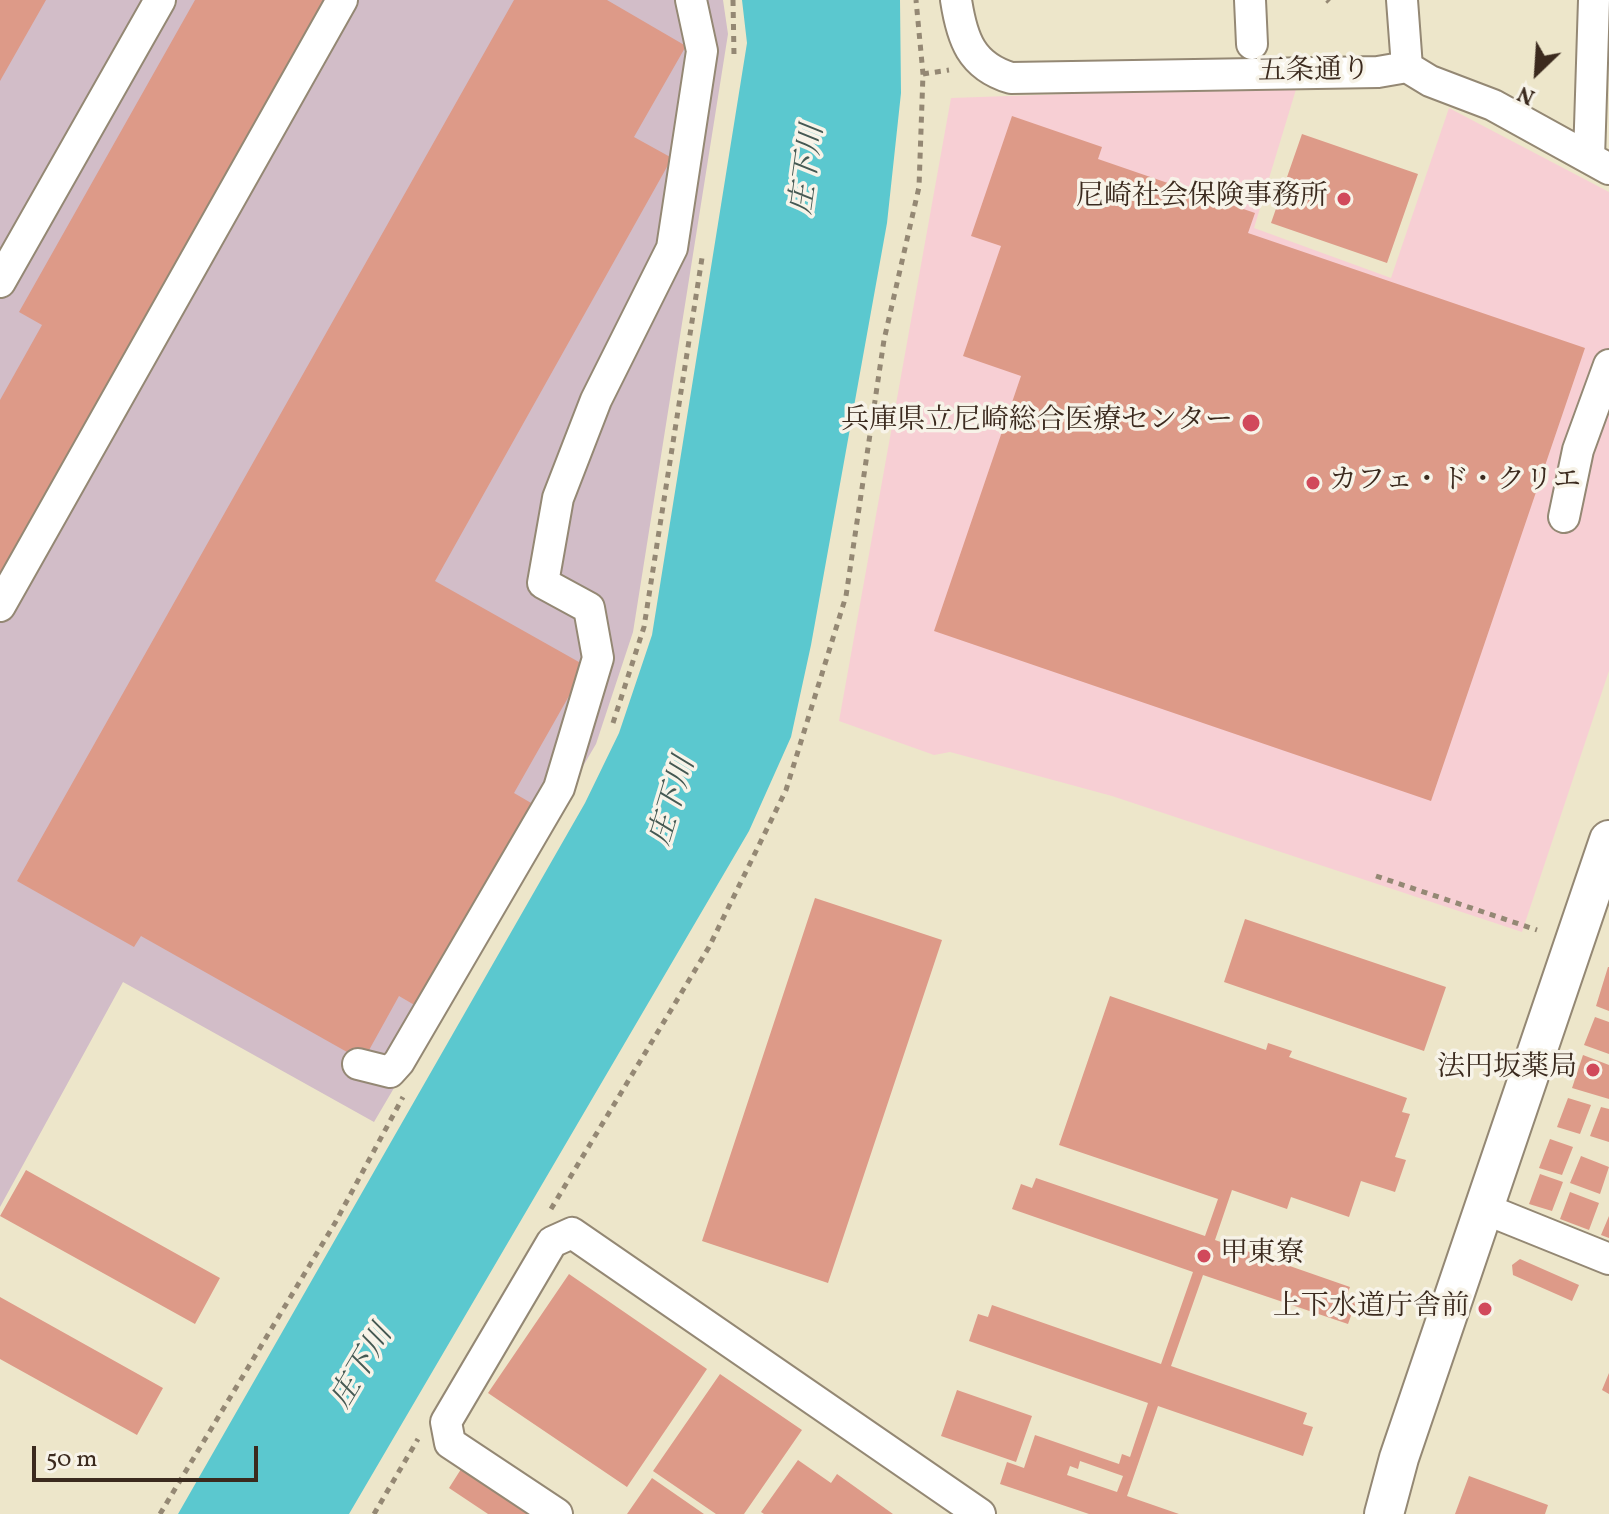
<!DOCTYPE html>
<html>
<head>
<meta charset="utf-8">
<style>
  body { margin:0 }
  #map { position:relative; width:1609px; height:1514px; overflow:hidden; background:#ede6ca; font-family:Vollkorn,serif }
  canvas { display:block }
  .north { position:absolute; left:1497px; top:32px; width:80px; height:80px; -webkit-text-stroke:6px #f7f3e8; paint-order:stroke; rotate:205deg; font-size:22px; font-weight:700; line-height:32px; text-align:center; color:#3b2a1e }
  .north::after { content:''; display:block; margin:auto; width:28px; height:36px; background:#3b2a1e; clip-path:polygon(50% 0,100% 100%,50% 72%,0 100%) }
  .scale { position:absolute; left:32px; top:1446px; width:226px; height:36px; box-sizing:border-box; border:4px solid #3b2a1e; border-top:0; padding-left:10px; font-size:24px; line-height:28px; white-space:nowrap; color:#3b2a1e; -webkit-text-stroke:6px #f7f3e8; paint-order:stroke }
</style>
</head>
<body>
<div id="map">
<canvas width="1609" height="1514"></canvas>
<div class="north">N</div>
<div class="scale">50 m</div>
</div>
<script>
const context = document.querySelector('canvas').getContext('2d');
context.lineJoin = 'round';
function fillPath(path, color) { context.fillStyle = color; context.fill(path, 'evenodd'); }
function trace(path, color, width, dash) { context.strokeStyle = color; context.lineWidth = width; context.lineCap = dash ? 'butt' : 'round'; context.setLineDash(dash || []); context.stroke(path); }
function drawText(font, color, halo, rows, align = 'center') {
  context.font = font + ' Vollkorn,"Noto Serif JP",serif'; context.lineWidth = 7; context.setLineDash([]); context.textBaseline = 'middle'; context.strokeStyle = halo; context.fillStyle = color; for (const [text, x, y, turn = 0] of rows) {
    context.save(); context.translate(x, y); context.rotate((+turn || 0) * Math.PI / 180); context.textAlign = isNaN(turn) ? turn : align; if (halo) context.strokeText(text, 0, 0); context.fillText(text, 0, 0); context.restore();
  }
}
fillPath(new Path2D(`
  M1297 86 1254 228 1391 278 1449 108 1609 192V671L1522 932 1112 796 950 752 934 755 839 721 951 98Z`), '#f7cfd4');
fillPath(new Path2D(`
  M0 0H723L728 34 633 632 596 744 374 1122 123 982 0 1207Z`), '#d2bdc8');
fillPath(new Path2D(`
  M742 0H900L901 93 887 223 811 645 791 737 749 831 349 1514H178L585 803 619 733 652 635 747 43Z`), '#5bc8cf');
fillPath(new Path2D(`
  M0 0H46L0 81Z
  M195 0H332L0 589V400L42 325 19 312Z
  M514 0H607L686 46 634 137 672 158 435 581 586 666 514 793 538 807 423 1010 399 996 363 1061 141 936 134 947 17 881Z
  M1012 116 1102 147 1098 159 1255 213 1248 233 1585 348 1431 801 934 631 1021 376 963 356 1001 246 971 236Z
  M1302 134 1418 174 1387 263 1271 223Z
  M815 898 942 940 828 1283 702 1241Z
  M1245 919 1446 987 1424 1051 1224 982Z
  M1608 967H1609V1011L1596 1006Z
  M1110 996 1266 1050 1268 1043 1292 1051 1289 1057 1407 1098 1402 1112 1410 1114 1395 1157 1406 1160 1395 1192 1361 1181 1349 1217 1291 1197 1287 1209 1232 1190 1215 1240 1350 1287 1347 1295 1357 1299 1348 1324 1203 1275 1171 1366 1307 1413 1303 1424 1313 1427 1303 1456 1158 1406 1127 1496 1179 1514H1089L1000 1484 1007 1462 1024 1468 1035 1435 1119 1464 1122 1454 1130 1457 1148 1403 969 1341 978 1314 988 1317 992 1305 1161 1364 1193 1272 1012 1209 1021 1184 1032 1188 1036 1178 1205 1236 1218 1199 1059 1145ZM1080 1461 1123 1476 1117 1492 1067 1475 1070 1466 1078 1469Z
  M1595 1017 1609 1022V1054L1584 1045Z
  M1583 1055 1609 1065V1099L1572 1088Z
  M1568 1098 1591 1105 1580 1134 1557 1127Z
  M1601 1107 1609 1109V1142L1590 1136Z
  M1550 1139 1573 1147 1562 1175 1539 1168Z
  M1581 1156 1609 1167 1600 1194 1570 1183Z
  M26 1170 220 1278 195 1324 0 1216Z
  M1540 1174 1563 1182 1552 1211 1529 1204Z
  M1570 1192 1599 1203 1589 1230 1560 1219Z
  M1609 1216V1238L1601 1235Z
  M1520 1259 1579 1285 1572 1301 1513 1275 1512 1265Z
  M569 1274 707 1369 627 1487 488 1393Z
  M0 1297 163 1388 137 1435 0 1359Z
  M1609 1373V1394L1602 1390Z
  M720 1374 802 1430 744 1514H716L653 1471Z
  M957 1390 1032 1416 1016 1462 941 1436Z
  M798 1460 831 1483 837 1474 893 1514H764L761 1512Z
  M463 1466 534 1514H488L449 1488Z
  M1469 1476 1548 1505 1545 1514H1455Z
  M652 1478 704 1514H627Z`), '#dd9a88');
const minor = new Path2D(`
  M956 0C962 39 971 66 1011 78L1378 72 1407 67 1430 81 1493 105 1609 169
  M1250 0 1252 44
  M1402 0 1407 67
  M1589 158 1594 0
  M0 282 160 0
  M1564 517 1578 450 1609 365
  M0 606 342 0
  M358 1064 390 1072 399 1062 559 788 598 658 589 608 543 583 558 498 596 400 672 248 702 51 691 0
  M1485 1209 1609 1259
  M557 1514 450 1443 446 1422 552 1242 572 1233 980 1514`);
const major = new Path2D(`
  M1384 1514 1399 1458 1609 840`);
trace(minor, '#948874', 34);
trace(major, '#948874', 42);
trace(new Path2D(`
  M733 0 734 55
  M1327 0 1329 2
  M923 74 949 70
  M613 723 644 627 702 258
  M1376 876 1537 930
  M551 1209 709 947 786 790 846 596 884 340 919 187 923 74 916 0
  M160 1514 335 1223 403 1097
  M374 1514 418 1439`), '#948874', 5, [6, 6]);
trace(minor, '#fff', 30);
trace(major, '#fff', 38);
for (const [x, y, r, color] of [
  [1344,199,8,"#d1495b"],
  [1251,423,10,"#d1495b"],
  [1313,483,8,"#d1495b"],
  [1593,1070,8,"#d1495b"],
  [1204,1256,8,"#d1495b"],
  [1485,1309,8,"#d1495b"]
]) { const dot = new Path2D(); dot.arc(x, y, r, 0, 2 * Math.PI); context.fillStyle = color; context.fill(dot); trace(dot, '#f7f3e8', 3); }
drawText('28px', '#3b2a1e', '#f7f3e8', [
  ["五条通り",1314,73,-1]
]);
drawText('28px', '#3b2a1e', '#f7f3e8', [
  ["尼崎社会保険事務所",1328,199],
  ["兵庫県立尼崎総合医療センター",1233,423],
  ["カフェ・ド・クリエ",1329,483,"left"],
  ["法円坂薬局",1577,1070],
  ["甲東寮",1220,1256,"left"],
  ["上下水道庁舎前",1469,1309]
], 'right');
drawText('italic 30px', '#455953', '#f7f3e8', [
  ["庄下川",810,170,-82],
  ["庄下川",675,802,-73],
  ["庄下川",364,1368,-59]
]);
</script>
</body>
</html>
